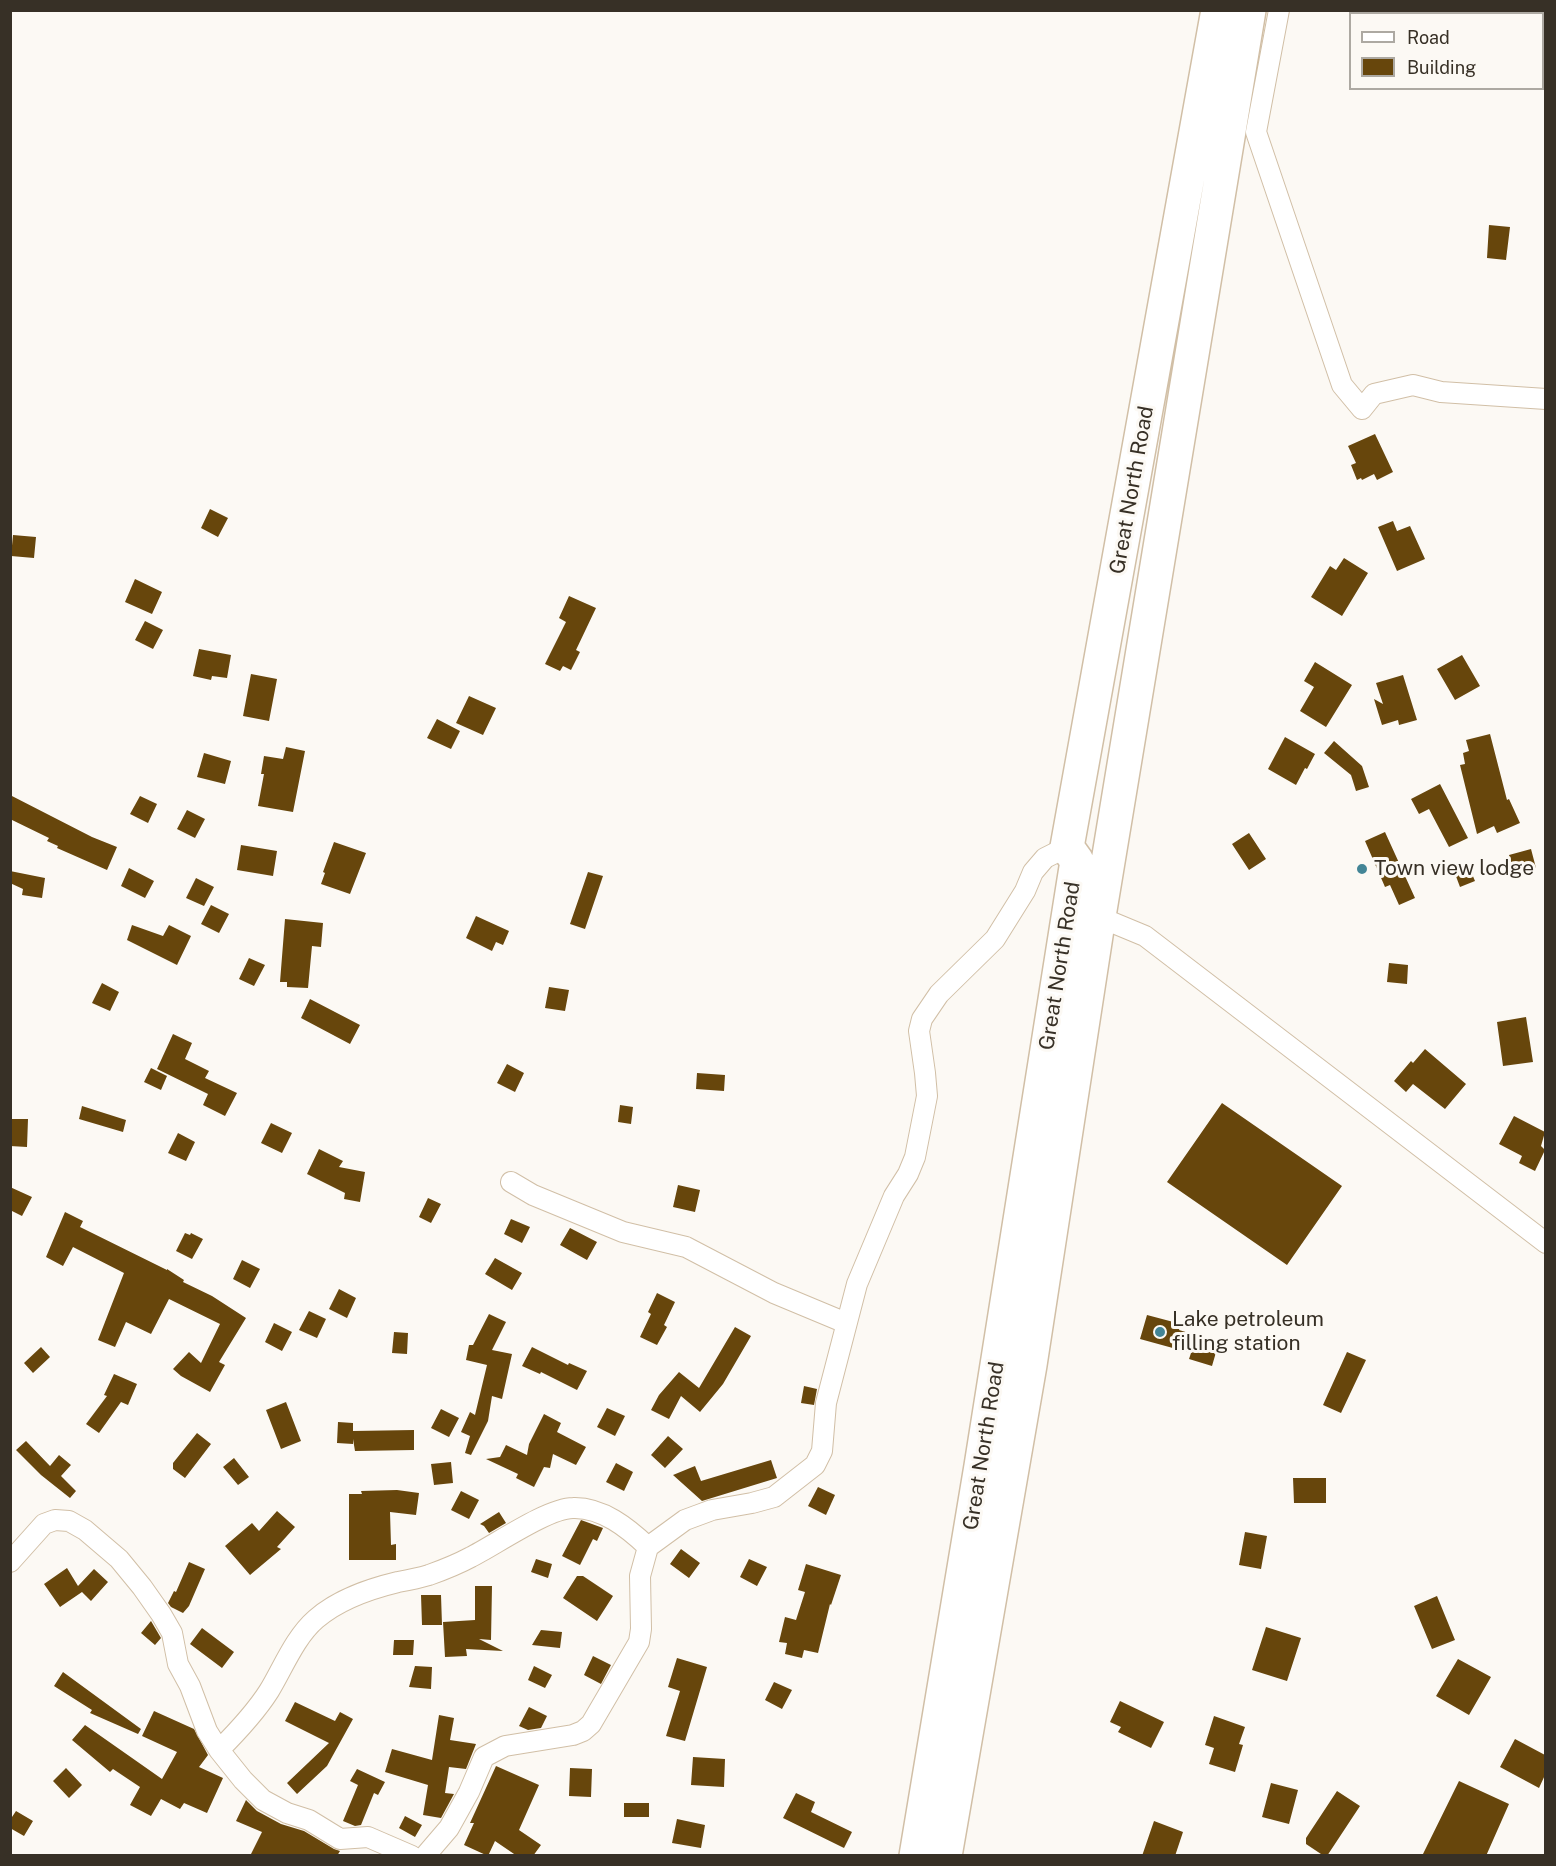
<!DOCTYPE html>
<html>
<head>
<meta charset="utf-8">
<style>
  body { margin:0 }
  #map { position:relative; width:1556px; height:1866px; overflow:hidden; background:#fcf9f4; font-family:"Public Sans",sans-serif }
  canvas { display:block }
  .frame { position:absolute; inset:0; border:12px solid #373026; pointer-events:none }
  .legend { position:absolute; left:1349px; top:12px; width:195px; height:78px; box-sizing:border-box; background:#fcf9f4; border:2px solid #ada9a2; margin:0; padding:8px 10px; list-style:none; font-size:18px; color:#373026 }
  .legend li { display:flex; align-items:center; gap:12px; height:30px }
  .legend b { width:30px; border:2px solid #ada9a2 }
</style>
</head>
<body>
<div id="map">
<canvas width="1556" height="1866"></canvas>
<div class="frame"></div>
<ul class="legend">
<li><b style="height:8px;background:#fff"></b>Road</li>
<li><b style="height:16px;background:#67460c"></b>Building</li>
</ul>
</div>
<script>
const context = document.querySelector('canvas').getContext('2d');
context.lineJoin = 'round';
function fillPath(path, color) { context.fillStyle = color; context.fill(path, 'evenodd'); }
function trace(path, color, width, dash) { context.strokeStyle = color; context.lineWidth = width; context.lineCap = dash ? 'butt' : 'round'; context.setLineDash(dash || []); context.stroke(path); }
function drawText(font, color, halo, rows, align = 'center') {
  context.font = font + ' "Public Sans",sans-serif'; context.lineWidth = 6; context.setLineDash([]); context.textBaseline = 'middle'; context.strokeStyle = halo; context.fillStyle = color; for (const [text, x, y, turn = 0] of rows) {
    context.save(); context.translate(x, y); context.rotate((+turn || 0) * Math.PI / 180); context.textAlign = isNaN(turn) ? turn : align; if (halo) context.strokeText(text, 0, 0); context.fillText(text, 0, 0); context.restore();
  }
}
fillPath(new Path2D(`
  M1489 225 1510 227 1506 260 1487 258Z
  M1375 434 1393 472 1377 480 1374 474 1362 480 1361 478 1357 480 1351 465 1356 463 1348 446Z
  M210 509 228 518 218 537 201 528Z
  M1393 521 1397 531 1410 526 1425 559 1397 571 1378 527Z
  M13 535 36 537 34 558 11 556Z
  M1344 558 1368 573 1342 616 1311 597 1330 566 1336 570Z
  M135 579 162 592 152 614 125 602Z
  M569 596 596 608 576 650 580 652 571 670 563 666 560 671 545 664 566 622 559 618Z
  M145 621 163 630 153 649 135 640Z
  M199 649 231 655 227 678 212 676 211 680 193 676Z
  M1462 655 1480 686 1455 700 1437 669Z
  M1315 662 1352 685 1326 727 1300 711 1314 687 1304 681Z
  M251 674 277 679 269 721 243 716Z
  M1403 675 1417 720 1399 725 1398 720 1382 725 1374 699 1383 704 1376 683Z
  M469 696 496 708 483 735 456 723Z
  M437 719 460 731 451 749 427 738Z
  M1490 734 1507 800 1509 799 1520 823 1497 833 1494 826 1477 834 1460 765 1465 764 1463 753 1469 751 1466 740Z
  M1285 737 1315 754 1307 769 1305 768 1296 785 1268 769Z
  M1334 741 1362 766 1369 787 1356 791 1351 775 1324 753Z
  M286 747 305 751 293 812 258 806 264 774H261L264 756 283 759Z
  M204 753 231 761 225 784 197 777Z
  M1440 784 1468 838 1449 847 1429 809 1419 814 1411 799Z
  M10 795 92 837 117 847 107 870 57 848 58 846 47 841 49 838 10 819Z
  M140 796 157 804 148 823 130 814Z
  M187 810 205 819 195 838 177 829Z
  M1385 832 1415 898 1399 905 1390 885 1385 887 1365 841Z
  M1249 833 1266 859 1249 870 1232 844Z
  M334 842 366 853 350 894 321 884 325 873 323 872Z
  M241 845 277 851 273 876 237 870Z
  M1531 849 1536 868 1514 875 1509 855Z
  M1469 867 1475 881 1460 887 1454 871Z
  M129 868 154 881 145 898 121 886Z
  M10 871 45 878 42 898 22 895 23 889 10 883Z
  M588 872 603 876 585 929 570 924Z
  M196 878 214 887 204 906 186 898Z
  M211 905 229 914 219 933 201 924Z
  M476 916 509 931 503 945 496 942 492 951 466 938Z
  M285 919 323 923 321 947 312 946 308 988 287 987V982H280Z
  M132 925 163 936 169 925 191 936 177 965 127 940Z
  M249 958 265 965 254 986 239 979Z
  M1389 963 1408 965 1407 984 1387 982Z
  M102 983 119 992 110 1011 92 1003Z
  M549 987 569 990 565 1011 545 1008Z
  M310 999 360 1025 350 1044 301 1018Z
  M1526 1017 1533 1062 1503 1066 1497 1022Z
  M173 1034 192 1043 185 1059 209 1071 205 1078 237 1093 225 1116 203 1105 208 1094 157 1069Z
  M1425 1049 1466 1084 1445 1109 1413 1084 1406 1092 1394 1081 1411 1061 1413 1063Z
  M507 1064 524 1073 515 1092 497 1083Z
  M151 1068 167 1076 161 1090 144 1082Z
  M697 1073 725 1075 724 1091 696 1089Z
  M1222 1103 1342 1186 1287 1265 1167 1182Z
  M620 1105 633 1107 631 1124 618 1122Z
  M82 1106 126 1120 123 1132 79 1119Z
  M1514 1116 1545 1132 1541 1146 1545 1150 1535 1171 1519 1163 1522 1156 1499 1144Z
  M10 1119H28L27 1147 10 1146Z
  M271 1123 292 1133 282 1153 261 1143Z
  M178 1133 195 1142 186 1161 168 1153Z
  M319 1149 343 1161 339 1167 365 1172 360 1202 344 1199 345 1193 307 1174Z
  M678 1185 700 1190 695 1212 673 1207Z
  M10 1187 32 1197 22 1216 10 1210Z
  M428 1198 441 1204 431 1223 419 1217Z
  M65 1212 83 1221 80 1227 167 1270V1269L184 1280 183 1282 212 1296 246 1318 219 1362 225 1365 210 1392 181 1376 173 1369 189 1352 201 1363 220 1324 169 1299 151 1334 126 1322 115 1347 98 1340 124 1273 73 1247 63 1266 46 1257Z
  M511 1219 530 1227 522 1243 504 1234Z
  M570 1228 597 1242 587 1260 560 1245Z
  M185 1233 190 1235 191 1233 203 1239 192 1259 176 1251Z
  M495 1258 522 1273 512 1290 485 1274Z
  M242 1260 260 1269 250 1288 233 1279Z
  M339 1289 356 1298 347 1318 329 1309Z
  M657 1293 675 1302 664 1325 667 1327 657 1345 640 1337 651 1314 648 1312Z
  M309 1311 326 1319 317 1338 299 1330Z
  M489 1314 506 1322 492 1350 512 1354 502 1399 492 1396 488 1421 471 1455 465 1453 470 1436 461 1432 470 1412 475 1415 487 1365 466 1360 469 1345H473Z
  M1147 1315 1181 1324 1179 1330 1219 1342 1212 1366 1189 1359 1191 1353 1140 1339Z
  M274 1323 292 1332 282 1351 265 1342Z
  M735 1327 751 1336 723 1384 700 1412 681 1396 669 1419 651 1410 659 1395 679 1372 699 1388Z
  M394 1332 408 1333 407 1354 392 1353Z
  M41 1347 50 1357 33 1373 24 1363Z
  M532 1347 568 1365 569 1363 587 1371 577 1390 541 1372 540 1374 522 1366Z
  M1347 1352 1366 1360 1341 1413 1323 1405Z
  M114 1374 137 1384 128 1405 121 1402 99 1433 86 1424 107 1396 104 1395Z
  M804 1386 817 1389 814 1405 801 1403Z
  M286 1402 301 1441 281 1449 266 1410Z
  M607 1408 625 1416 615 1436 597 1427Z
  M441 1409 459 1418 449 1437 431 1428Z
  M544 1414 561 1423 557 1432 586 1447 576 1465 553 1454 550 1468 544 1467 534 1487 516 1478 518 1474 486 1459 500 1457 506 1445 527 1455 529 1444Z
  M338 1422 353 1423V1431L414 1430V1450L355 1451 353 1439V1444L337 1443Z
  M197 1433 211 1444 185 1478 173 1469V1463Z
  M668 1436 683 1449 665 1468 651 1455Z
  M26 1441 50 1466 59 1455 71 1465 61 1476 76 1491 70 1498 41 1475 16 1450Z
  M234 1458 249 1477 238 1485 223 1467Z
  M771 1460 777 1478 702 1501 673 1475 695 1466 701 1481Z
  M451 1462 453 1483 434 1485 431 1464Z
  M616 1463 633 1472 624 1491 606 1482Z
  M1293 1478H1326V1503H1294Z
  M818 1487 835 1495 826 1515 808 1506Z
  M397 1490 419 1493 416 1515 390 1512 391 1545 396 1544V1560H349V1494H362L361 1491Z
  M461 1491 479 1500 469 1519 451 1510Z
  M277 1511 295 1527 277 1547 281 1549 250 1575 225 1546 252 1523 259 1531Z
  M499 1512 506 1523 489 1533 484 1526 480 1524Z
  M581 1520 603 1528 597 1541 593 1539 580 1565 562 1556Z
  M1245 1532 1267 1536 1261 1569 1239 1565Z
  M681 1549 700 1563 689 1578 670 1564Z
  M536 1559 552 1564 548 1578 531 1572Z
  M749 1559 767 1567 757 1586 740 1577Z
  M189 1562 205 1569 189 1606 183 1613 171 1607 168 1603 174 1591 176 1592Z
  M806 1564 841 1575 831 1605 830 1604 818 1653 804 1650 802 1658 785 1654 787 1643 779 1642 785 1617 796 1620 805 1592 798 1590Z
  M67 1568 78 1586 94 1569 108 1582 91 1601 82 1592 60 1607 44 1584Z
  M577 1576H583L613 1596 597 1621 563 1598Z
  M475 1586H492L491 1640 479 1639 503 1651 466 1649 467 1656 445 1657 443 1622 475 1620Z
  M421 1595H441L442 1625H422Z
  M1437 1596 1455 1640 1432 1649 1414 1606Z
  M151 1621 161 1638 155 1645 141 1633Z
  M1266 1627 1301 1638 1287 1681 1252 1670Z
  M202 1628 234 1652 222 1668 190 1644Z
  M541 1630 562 1632 560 1648 532 1645Z
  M394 1640H414L413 1655H393Z
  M593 1656 611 1665 601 1684 584 1675Z
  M677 1658 707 1667 685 1741 666 1736 680 1691 668 1687Z
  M1458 1659 1491 1677 1469 1715 1436 1696Z
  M415 1666 432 1667 431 1689 409 1687Z
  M534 1666 552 1675 545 1688 528 1680Z
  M63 1672 141 1729 138 1734 90 1713 92 1710 54 1686Z
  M774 1682 792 1690 782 1709 765 1700Z
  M1120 1701 1164 1722 1151 1748 1118 1732 1121 1727 1110 1722Z
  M295 1702 335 1721 340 1712 353 1719 327 1766 297 1794 287 1783 329 1743 285 1721Z
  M529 1707 547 1716 541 1728 528 1730 519 1726Z
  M154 1711 194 1729 208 1755 199 1767 223 1778 207 1813 184 1803 180 1809 161 1799 151 1816 130 1805 140 1787 113 1769 110 1772 72 1740 85 1725 162 1779 177 1752 142 1736Z
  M439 1715 454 1718 450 1740 476 1744 466 1769 449 1767 445 1793 454 1794 441 1818 423 1815 428 1785 385 1772 392 1749 432 1760Z
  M1214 1716 1245 1727 1239 1744 1243 1745 1235 1772 1209 1764 1214 1748 1205 1745Z
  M1515 1739 1545 1755V1775L1539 1788 1500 1767Z
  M693 1757 725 1759 724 1787 691 1785Z
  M496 1766 539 1785 519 1830 541 1845 533 1856H517L495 1841 488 1856 464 1845 474 1823H470Z
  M66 1768 82 1785 69 1798 53 1781Z
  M570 1768 592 1769 591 1797 569 1796Z
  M357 1769 385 1782 378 1795 374 1793 361 1825 355 1826 343 1821 358 1785 350 1781Z
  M1459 1781 1509 1804 1486 1856H1422Z
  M1271 1783 1298 1790 1289 1824 1262 1817Z
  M1337 1791 1360 1806 1327 1856H1324L1306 1844V1838Z
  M796 1793 815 1802 811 1812 852 1832 844 1848 783 1818Z
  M246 1800 257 1811 281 1824 304 1831 334 1849 340 1851 337 1856H250L262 1832 236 1821Z
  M624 1803H649V1817H624Z
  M16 1811 33 1821 24 1836 10 1828V1820Z
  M405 1816 422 1825 415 1837 399 1828Z
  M677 1819 705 1825 701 1848 672 1843Z
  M1154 1821 1183 1832 1175 1856H1142Z`), '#67460c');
const street = new Path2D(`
  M1279 10 1256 132 1342 385 1362 409 1374 394 1413 385 1441 392 1546 399
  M1092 914 1145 936 1546 1243
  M511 1182 533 1195 623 1232 686 1247 774 1293 846 1323
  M10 1562 44 1524 55 1520 69 1521 85 1530 119 1559 142 1587 161 1614 172 1633 178 1664 190 1686 207 1731 219 1750 243 1780 263 1800 287 1813 309 1820 340 1839 368 1837 412 1856
  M219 1750C238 1731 255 1713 269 1691 283 1668 295 1637 316 1619 339 1599 369 1589 398 1582 409 1580 419 1578 429 1575 443 1570 458 1564 471 1557 495 1545 548 1508 573 1508 602 1507 628 1528 648 1547
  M425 1856 449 1828 469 1792 484 1757 505 1746 573 1735 583 1731 591 1724 639 1642 641 1629 640 1576 648 1547 685 1520 712 1510 752 1503 774 1497 815 1465 822 1451 826 1403 857 1284 894 1196 908 1174 915 1157 927 1096 925 1073 919 1031 922 1019 939 994 995 939 1025 891 1033 872 1045 858 1067 847`);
const highway = new Path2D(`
  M916 1856 981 1466 1077 861 1067 847 1218 10
  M945 1856 1030 1365 1099 916 1249 10`);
trace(street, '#d1bfa6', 22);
trace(highway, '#d1bfa6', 36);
trace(street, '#fff', 20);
trace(highway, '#fff', 33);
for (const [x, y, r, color] of [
  [1362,869,6,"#438596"],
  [1160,1332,6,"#438596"]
]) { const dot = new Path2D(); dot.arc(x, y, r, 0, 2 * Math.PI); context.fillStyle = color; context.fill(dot); trace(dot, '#fcf9f4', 2); }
drawText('21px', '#373026', '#fcf9f4', [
  ["Great North Road",1132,490,-80],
  ["Great North Road",1060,966,-81],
  ["Great North Road",984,1446,-81]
]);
drawText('21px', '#373026', '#fcf9f4', [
  ["Town view lodge",1374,869],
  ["Lake petroleum",1172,1320],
  ["filling station",1172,1344]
], 'left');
</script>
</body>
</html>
